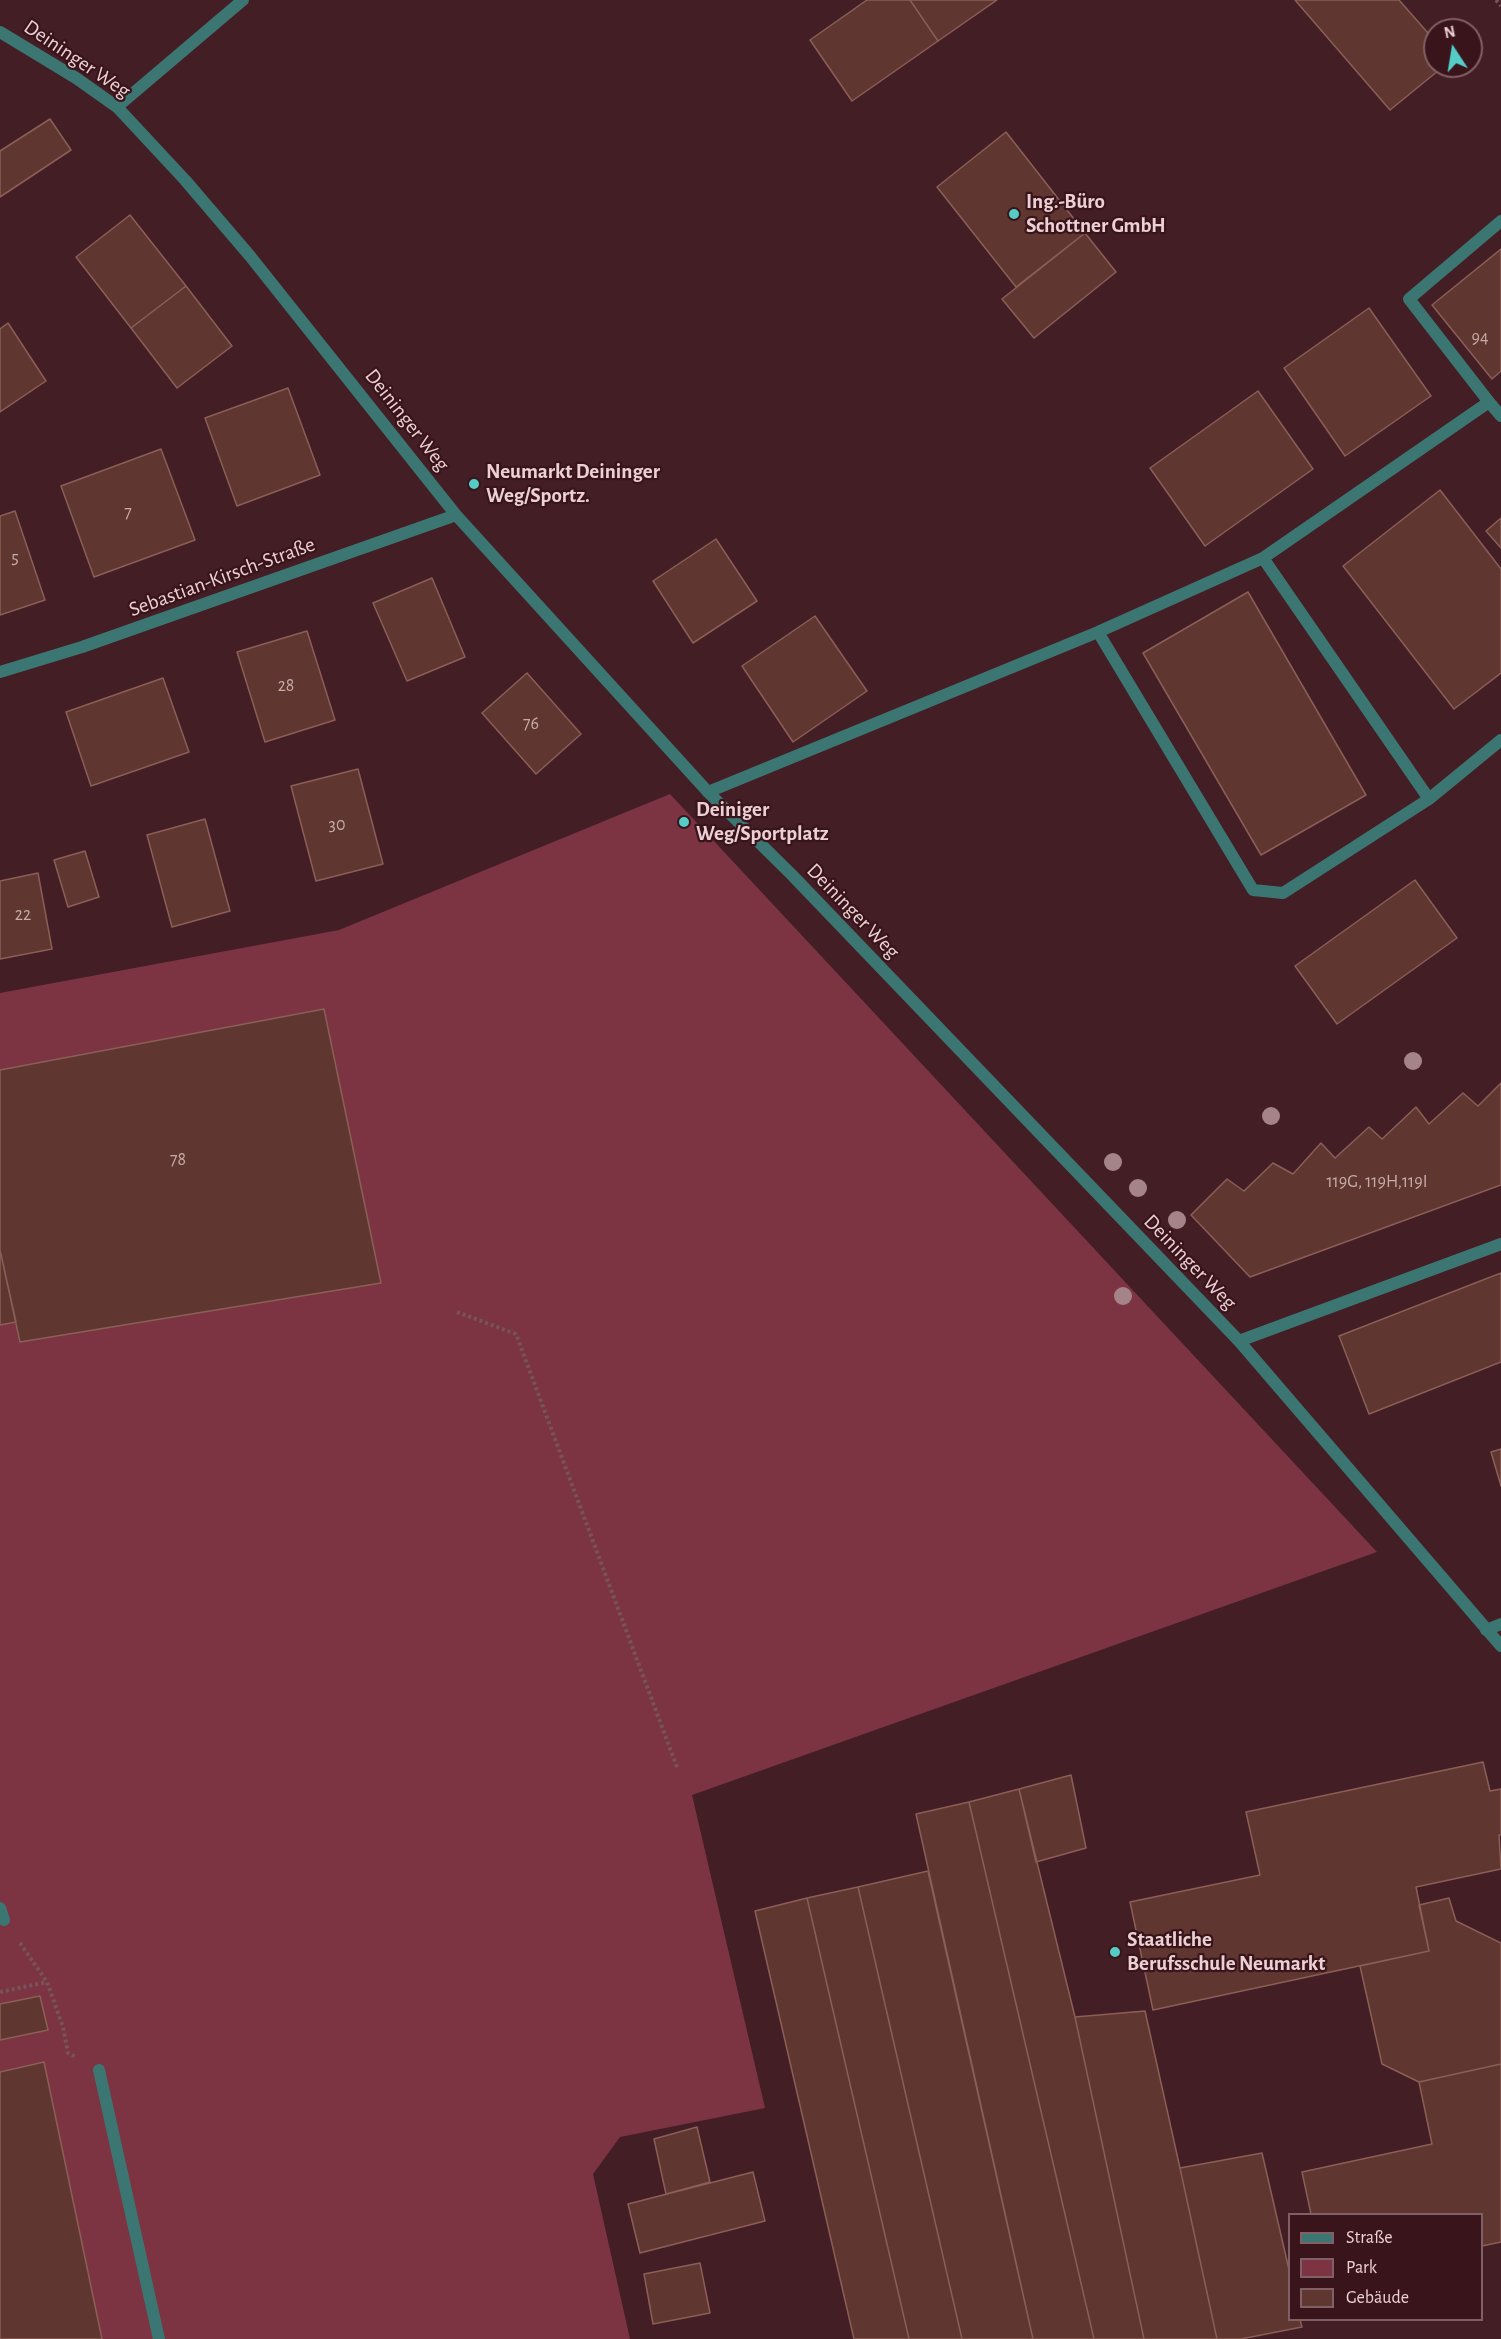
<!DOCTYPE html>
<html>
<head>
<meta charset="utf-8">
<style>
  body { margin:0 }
  #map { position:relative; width:1501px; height:2339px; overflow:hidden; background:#441e25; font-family:"Alegreya Sans",sans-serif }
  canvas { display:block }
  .legend { position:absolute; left:1288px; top:2213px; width:195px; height:108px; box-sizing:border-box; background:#39141b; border:2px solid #806065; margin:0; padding:8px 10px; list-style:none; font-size:18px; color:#ebd1d3 }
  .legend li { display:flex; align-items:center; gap:12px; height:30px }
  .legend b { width:30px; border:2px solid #806065 }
  .north { position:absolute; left:1423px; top:18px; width:60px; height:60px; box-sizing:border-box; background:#39141b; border:2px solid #806065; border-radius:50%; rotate:348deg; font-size:16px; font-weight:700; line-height:24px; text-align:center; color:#ebd1d3 }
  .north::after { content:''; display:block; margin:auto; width:21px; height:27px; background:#54cdc7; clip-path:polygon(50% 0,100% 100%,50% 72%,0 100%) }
</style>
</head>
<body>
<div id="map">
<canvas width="1501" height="2339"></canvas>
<ul class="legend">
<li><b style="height:8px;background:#3c7673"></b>Straße</li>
<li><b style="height:16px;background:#7c3442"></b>Park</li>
<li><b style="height:16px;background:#5f3730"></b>Gebäude</li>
</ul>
<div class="north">N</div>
</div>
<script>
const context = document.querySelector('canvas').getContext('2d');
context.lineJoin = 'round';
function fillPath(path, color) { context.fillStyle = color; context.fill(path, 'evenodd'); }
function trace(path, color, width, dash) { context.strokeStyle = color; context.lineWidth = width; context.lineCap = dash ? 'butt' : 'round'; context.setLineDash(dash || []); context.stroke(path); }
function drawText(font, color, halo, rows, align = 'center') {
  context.font = font + ' "Alegreya Sans",sans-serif'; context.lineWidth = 4.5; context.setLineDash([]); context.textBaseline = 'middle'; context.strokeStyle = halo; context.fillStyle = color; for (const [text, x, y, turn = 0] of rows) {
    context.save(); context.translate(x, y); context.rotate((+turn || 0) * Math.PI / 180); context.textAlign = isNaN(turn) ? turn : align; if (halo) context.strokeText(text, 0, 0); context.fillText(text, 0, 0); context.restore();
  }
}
fillPath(new Path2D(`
  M670 794 1377 1552 692 1795 765 2108 620 2137 593 2174 630 2339H0V993L339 930Z`), '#7c3442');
const building = new Path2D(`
  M867 0H910L938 41 852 101 810 40Z
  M910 0H997L938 41Z
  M1295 0H1399L1435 41V66H1444L1390 110Z
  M50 119 71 150 0 197V151Z
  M1006 132 1085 233 1016 287 937 187Z
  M130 215 186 286 131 328 76 257Z
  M1085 233 1116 272 1034 338 1002 299Z
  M1501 249V371L1492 379 1432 305Z
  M186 286 232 346 177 388 131 328Z
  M1369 308 1431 396 1345 456 1284 368Z
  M8 323 46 381 0 412V329Z
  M288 388 320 475 237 506 205 418Z
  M1258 391 1313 469 1205 546 1150 468Z
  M161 449 195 540 94 577 61 486Z
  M1440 490 1501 569V673L1454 709 1343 566Z
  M15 511 45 600 0 615V516Z
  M1501 518V548L1486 531Z
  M716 539 757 601 693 643 653 581Z
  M432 578 465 657 407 681 373 603Z
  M1248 592 1366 795 1261 855 1143 653Z
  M815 616 867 691 793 742 742 666Z
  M307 631 335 720 265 742 237 652Z
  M527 673 581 734 536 774 482 713Z
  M163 678 189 752 91 786 66 712Z
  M358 769 383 864 316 881 291 786Z
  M205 819 230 911 172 927 147 835Z
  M85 851 99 897 68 907 54 860Z
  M38 873 52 949 0 959V881Z
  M1415 880 1457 938 1337 1024 1295 966Z
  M324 1009 381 1283 20 1342 0 1250V1070Z
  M1501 1083V1185L1250 1277 1191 1215 1227 1179 1244 1191 1273 1163 1293 1174 1321 1143 1335 1158 1369 1127 1382 1139 1416 1107 1429 1124 1463 1093 1478 1106Z
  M0 1250 16 1322 0 1325Z
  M1501 1273V1362L1369 1414 1339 1336Z
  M1501 1449V1486L1491 1452Z
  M1483 1762 1490 1791 1501 1789V1835H1499L1501 1869 1416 1887 1429 1951 1153 2010 1130 1902 1260 1875 1246 1812Z
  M1071 1775 1086 1848 1036 1862 1019 1789Z
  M1019 1789 1075 2017 1144 2339H1094L969 1802Z
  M969 1802 1094 2339H1033L916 1814Z
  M928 1871 1033 2339H962L858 1887Z
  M858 1887 962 2339H909L807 1898Z
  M807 1898 909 2339H854L755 1911Z
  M1449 1898 1456 1921 1501 1943V2064L1419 2082 1382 2064 1360 1966 1429 1951 1419 1905Z
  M40 1996 48 2030 0 2040V2004Z
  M1145 2011 1180 2168 1217 2339H1144L1075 2017Z
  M44 2062 102 2339H0V2072Z
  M1501 2064V2242L1482 2246V2214H1311L1302 2172 1432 2144 1419 2082Z
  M697 2127 710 2182 666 2194 654 2139Z
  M1262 2153 1290 2274V2320H1300L1302 2327 1241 2339H1217L1180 2168Z
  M753 2172 765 2221 640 2253 628 2204Z
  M700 2263 710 2313 653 2324 644 2274Z`);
fillPath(building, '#5f3730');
trace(building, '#8b5f57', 1.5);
trace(new Path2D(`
  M1496 0 1501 6
  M457 1312 516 1334 678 1770
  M20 1943 47 1982 63 2027 68 2053 76 2057
  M0 1992 47 1982`), '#765459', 4, [3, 3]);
trace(new Path2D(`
  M1489 402 1409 299 1501 221
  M1263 558 1429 799 1501 740
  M1098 632 1253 890 1283 893 1429 799
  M708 792 1098 632 1263 558 1489 402 1501 416
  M1239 1341 1501 1244
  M1486 1630 1501 1624
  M0 1908 4 1920
  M99 2070 159 2339`), '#3c7673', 12);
trace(new Path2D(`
  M0 32 76 78 117 107 132 123 185 180 250 256 456 515 708 792 792 875 1239 1341 1501 1646
  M117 107 243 0
  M0 672 82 647 456 515`), '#3c7673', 12);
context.fillStyle = '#a58489';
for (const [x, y] of [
  [1413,1061],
  [1271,1116],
  [1113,1162],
  [1138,1188],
  [1177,1220],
  [1123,1296]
]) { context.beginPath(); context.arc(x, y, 9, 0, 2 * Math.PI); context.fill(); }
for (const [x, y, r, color] of [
  [1014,214,6,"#54cdc7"],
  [474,484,6,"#54cdc7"],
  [684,822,6,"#54cdc7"],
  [1115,1952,6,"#54cdc7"]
]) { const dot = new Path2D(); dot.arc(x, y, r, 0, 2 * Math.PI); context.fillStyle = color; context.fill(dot); trace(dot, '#39141b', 2); }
drawText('18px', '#c8aaaa', null, [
  ["94",1480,338],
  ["7",128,513],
  ["5",15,558],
  ["28",286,686],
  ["76",531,724],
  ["30",337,825],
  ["22",23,915],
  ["78",178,1160],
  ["119G, 119H,119I",1377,1182]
]);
drawText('21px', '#ebd1d3', '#39141b', [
  ["Deininger Weg",77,59,34],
  ["Deininger Weg",407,420,52],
  ["Sebastian-Kirsch-Straße",222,577,-20],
  ["Deininger Weg",853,911,46],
  ["Deininger Weg",1190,1262,46]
]);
drawText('bold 21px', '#ebd1d3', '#39141b', [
  ["Ing.-Büro",1026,202],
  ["Schottner GmbH",1026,226],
  ["Neumarkt Deininger",486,472],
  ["Weg/Sportz.",486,496],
  ["Deiniger",696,810],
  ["Weg/Sportplatz",696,834],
  ["Staatliche",1127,1940],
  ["Berufsschule Neumarkt",1127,1964]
], 'left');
</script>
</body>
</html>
